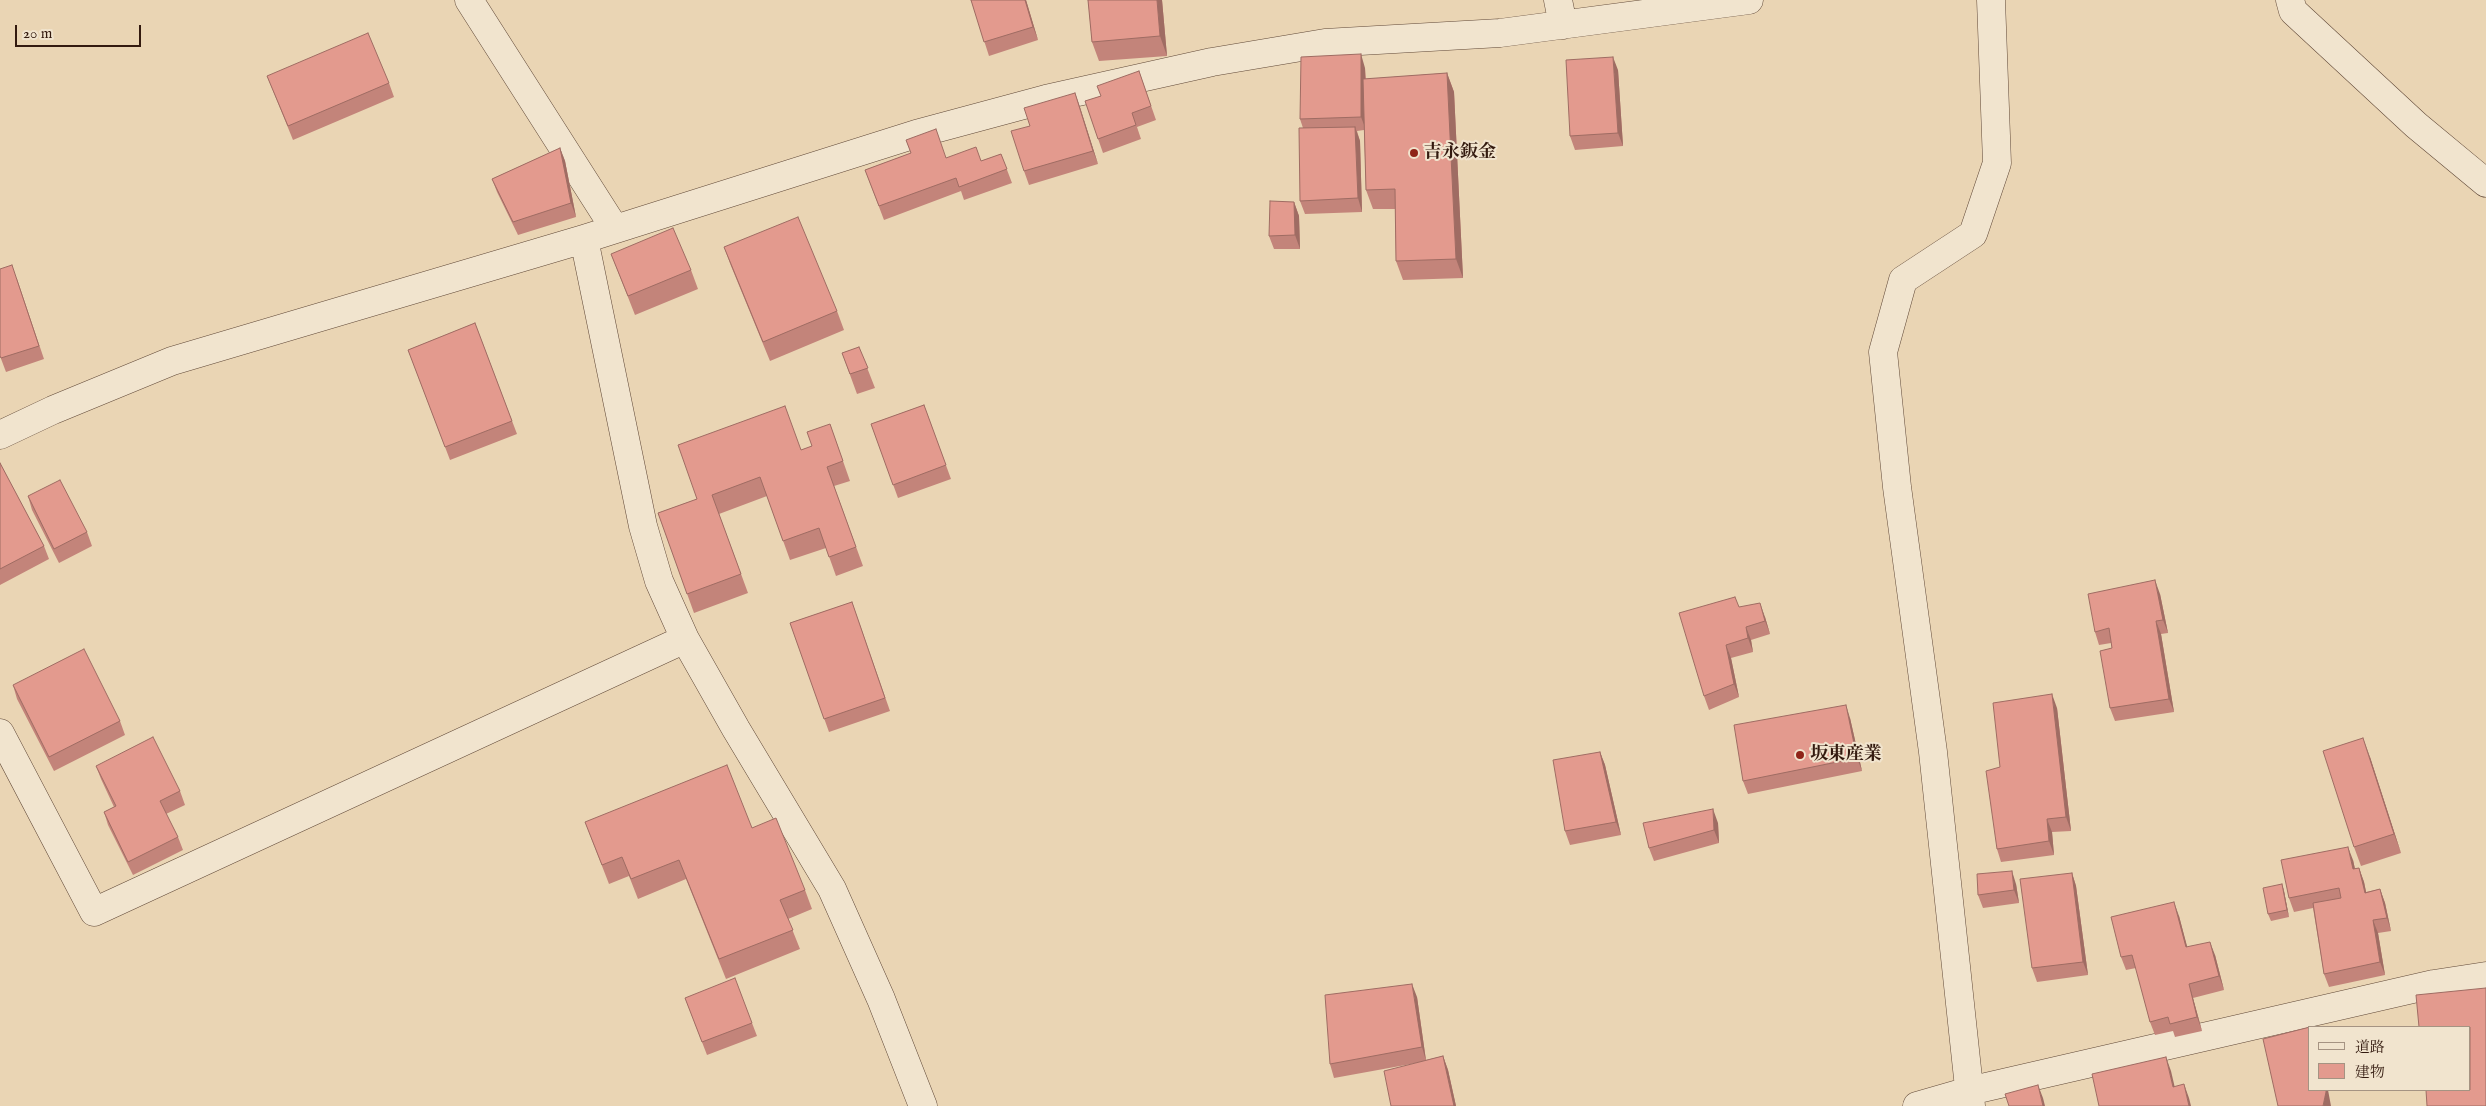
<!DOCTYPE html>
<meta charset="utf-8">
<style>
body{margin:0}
#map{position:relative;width:2486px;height:1106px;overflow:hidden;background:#ead5b4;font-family:"IM FELL English","Noto Serif JP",serif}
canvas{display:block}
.legend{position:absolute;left:2308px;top:1026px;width:162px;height:65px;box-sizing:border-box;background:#f1e4ce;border:1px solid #a59382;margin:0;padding:6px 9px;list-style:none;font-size:15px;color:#331a0f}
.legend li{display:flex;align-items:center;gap:10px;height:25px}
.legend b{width:25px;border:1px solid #a59382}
.scale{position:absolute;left:15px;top:25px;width:126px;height:22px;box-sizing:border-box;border:2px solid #331a0f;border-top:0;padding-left:6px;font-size:15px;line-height:18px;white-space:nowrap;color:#331a0f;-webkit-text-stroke:4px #f1e4ce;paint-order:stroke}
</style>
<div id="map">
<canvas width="2486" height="1106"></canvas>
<ul class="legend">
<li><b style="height:6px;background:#f1e4ce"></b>道路</li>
<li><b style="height:14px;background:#e39a8e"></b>建物</li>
</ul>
<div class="scale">20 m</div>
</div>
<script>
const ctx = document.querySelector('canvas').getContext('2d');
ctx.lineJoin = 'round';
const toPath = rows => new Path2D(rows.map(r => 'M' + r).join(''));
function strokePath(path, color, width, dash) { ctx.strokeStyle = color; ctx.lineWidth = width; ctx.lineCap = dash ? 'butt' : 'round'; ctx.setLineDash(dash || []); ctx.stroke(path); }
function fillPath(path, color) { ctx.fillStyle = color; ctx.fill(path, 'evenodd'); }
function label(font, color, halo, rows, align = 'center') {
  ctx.font = font + ' "IM FELL English","Noto Serif JP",serif'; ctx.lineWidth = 4; ctx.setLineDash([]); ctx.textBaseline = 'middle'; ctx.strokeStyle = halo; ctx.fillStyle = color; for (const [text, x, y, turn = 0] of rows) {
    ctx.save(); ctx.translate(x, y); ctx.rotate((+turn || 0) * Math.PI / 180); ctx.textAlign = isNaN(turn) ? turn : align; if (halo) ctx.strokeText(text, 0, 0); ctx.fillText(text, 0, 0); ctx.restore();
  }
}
const street = toPath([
 [469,0,615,229],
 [1558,0,1563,25],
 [2290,0,2293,11,2416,125,2486,183],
 [584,239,643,526,659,581,685,639,736,729,832,889,881,999,923,1106],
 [0,435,53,410,172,361,584,239,916,134,1046,99,1212,62,1325,43,1500,33,1749,0],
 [0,733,94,912,685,639],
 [1917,1106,1969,1091,2434,984,2486,976],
 [1971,1106,1933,752,1897,487,1883,352,1903,280,1973,234,1997,163,1991,0]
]);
strokePath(street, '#614938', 29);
strokePath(street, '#f1e4ce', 28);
fillPath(toPath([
 [971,0,1026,0,1038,40,989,56],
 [1088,0,1162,0,1167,56,1099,61,1092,42],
 [1365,68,1366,79,1447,73,1454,92,1463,278,1403,280,1396,261,1395,209,1373,209,1366,190,1364,130,1357,131,1360,141,1362,212,1305,214,1300,201,1303,128,1300,119],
 [1618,70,1623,146,1575,150,1570,136],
 [1139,71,1156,120,1137,127,1141,139,1103,153,1085,101,1101,96],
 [267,76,389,83,394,97,293,140],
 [1075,93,1098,164,1029,185,1024,171,1030,126],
 [906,140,946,158,981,161,1001,154,1012,183,964,200,961,191,884,220,865,170,911,153],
 [560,148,565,161,576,217,518,235,497,192,492,179],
 [1294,202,1299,216,1300,249,1274,249,1269,236],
 [724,247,837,311,844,330,770,361,731,266],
 [611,254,691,270,698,289,635,315],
 [17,279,44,359,6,372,0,356],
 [475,323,517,434,450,460,408,350],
 [859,347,875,388,857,394,842,353],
 [924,405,951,479,898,498,871,424],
 [830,424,850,481,834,486,863,566,836,576,826,548,790,560,767,496,719,514,748,593,694,613,658,513,697,499,801,450,812,446],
 [0,463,44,546,49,559,0,585],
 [28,496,87,532,92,546,59,563,32,510],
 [2160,594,2168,633,2161,634,2174,712,2115,721,2110,708,2112,648,2111,643,2099,645,2095,632],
 [852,602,890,711,829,732,790,623],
 [1739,607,1765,617,1770,634,1751,640,1753,652,1731,658,1739,697,1709,710,1704,696],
 [13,685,120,721,125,735,54,771,17,699],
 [2057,708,2071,831,2052,832,2054,855,2001,862,1997,849,2000,767],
 [1850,718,1862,771,1748,794,1743,781],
 [1600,752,1605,765,1621,835,1570,845,1565,831],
 [2370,757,2401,853,2361,866,2354,847],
 [96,766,180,791,185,805,166,814,178,837,183,850,133,875,108,825,104,812,114,807,101,779],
 [585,822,752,828,805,890,812,909,788,919,800,949,726,979,686,879,638,899,629,876,609,884],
 [1718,823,1719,843,1654,861,1649,848],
 [2353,860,2355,869,2359,868,2364,882,2366,892,2380,889,2385,903,2391,931,2378,933,2385,975,2329,987,2324,974,2313,908,2294,912,2289,898],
 [2072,873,2076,886,2088,975,2037,982,2032,968],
 [2016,884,2019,903,1983,908,1978,895],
 [2282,884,2284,891,2289,917,2271,921,2268,914],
 [2179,916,2187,947,2215,955,2224,990,2193,998,2202,1031,2175,1037,2173,1031,2155,1035,2150,1022,2136,968,2126,970,2121,957],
 [1417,997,1426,1060,1443,1056,1448,1070,1456,1106,1391,1106,1422,1062,1334,1078,1330,1064],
 [685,998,752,1023,757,1036,707,1055]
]), '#c3847a');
fillPath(toPath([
 [1025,0,1026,0,1038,40,1033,27],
 [1157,0,1162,0,1167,56,1160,36],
 [1361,54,1365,68,1366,130,1361,117],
 [1613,57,1618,70,1623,146,1618,133],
 [1447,73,1454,92,1463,278,1456,259],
 [1075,93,1080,107,1098,164,1093,151],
 [1355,127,1360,141,1362,212,1358,198],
 [560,148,565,161,576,217,571,203],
 [1294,202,1299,216,1300,249,1295,235],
 [2155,580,2160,594,2168,633,2163,620],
 [1760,603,1765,617,1770,634,1765,621],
 [2156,621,2161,634,2174,712,2169,699],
 [1746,627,1751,640,1753,652,1748,638],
 [1726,645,1731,658,1739,697,1734,684],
 [2052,694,2057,708,2071,831,2066,817],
 [1846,705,1850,718,1862,771,1857,758],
 [2363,738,2370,757,2401,853,2394,834],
 [1600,752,1605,765,1621,835,1616,822],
 [1713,809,1718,823,1719,843,1714,830],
 [2047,819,2052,832,2054,855,2049,841],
 [2348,847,2353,860,2358,883,2353,869],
 [2359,868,2364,882,2369,906,2365,893],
 [2012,871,2016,884,2019,903,2014,890],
 [2072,873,2076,886,2088,975,2083,962],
 [2282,884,2284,891,2289,917,2287,910],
 [2380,889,2385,903,2391,931,2387,918],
 [2174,902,2179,916,2191,961,2186,947],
 [2373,920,2378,933,2385,975,2380,962],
 [2210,942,2215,955,2224,990,2219,976],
 [1412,984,1417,997,1426,1061,1422,1047],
 [2189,984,2193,998,2202,1031,2197,1017],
 [1443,1056,1448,1070,1456,1106,1454,1106],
 [2166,1057,2171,1071,2178,1101,2173,1087],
 [2184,1084,2189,1098,2191,1106,2189,1106],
 [2038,1085,2043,1098,2045,1106,2043,1106],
 [2326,1090,2328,1090,2331,1106,2323,1106]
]), '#9f6c63');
const building = toPath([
 [971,0,1025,0,1033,27,984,42,971,0],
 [1088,0,1157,0,1160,36,1092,42,1088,0],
 [368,33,389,83,288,126,267,76,368,33],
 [1361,54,1361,117,1300,119,1301,57,1361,54],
 [1613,57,1618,133,1570,136,1566,60,1613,57],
 [1139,71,1151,106,1132,113,1136,125,1098,139,1085,101,1101,96,1097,86,1139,71],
 [1447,73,1456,259,1396,261,1395,189,1366,190,1363,79,1447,73],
 [1075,93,1093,151,1024,171,1011,131,1030,126,1024,108,1075,93],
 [1355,127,1358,198,1300,201,1299,128,1355,127],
 [936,129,946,158,976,147,981,161,1001,154,1007,169,959,187,956,178,879,206,865,170,911,153,906,140,936,129],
 [560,148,571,203,513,222,492,179,560,148],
 [1270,201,1294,202,1295,235,1269,236,1270,201],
 [798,217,837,311,763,342,724,247,798,217],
 [673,228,691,270,628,296,611,254,673,228],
 [12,265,39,346,1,358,0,356,0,269,12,265],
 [475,323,512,421,445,447,408,350,475,323],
 [859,347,868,368,850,374,842,353,859,347],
 [924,405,946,465,893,485,871,424,924,405],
 [785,406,801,450,812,446,807,432,830,424,843,461,827,467,856,547,829,557,819,528,783,541,760,477,712,495,741,574,687,594,658,513,697,499,678,445,785,406],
 [0,463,44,546,0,569,0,463],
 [60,480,87,532,54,549,28,496,60,480],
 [2155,580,2163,620,2156,621,2169,699,2110,708,2100,651,2112,648,2109,628,2095,632,2088,594,2155,580],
 [1735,597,1739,607,1760,603,1765,621,1746,627,1748,638,1726,645,1734,684,1704,696,1679,613,1735,597],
 [852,602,885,698,824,719,790,623,852,602],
 [84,649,120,721,49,757,13,685,84,649],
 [2052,694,2066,817,2047,819,2049,841,1997,849,1986,771,2000,767,1993,703,2052,694],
 [1846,705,1857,758,1743,781,1734,725,1846,705],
 [153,737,180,791,160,801,178,837,128,862,104,812,116,806,96,766,153,737],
 [2363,738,2394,834,2354,847,2323,751,2363,738],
 [1600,752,1616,822,1565,831,1553,760,1600,752],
 [727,765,752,828,776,818,805,890,780,900,793,930,719,959,679,860,631,879,622,857,602,865,585,822,727,765],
 [1713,809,1714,830,1649,848,1643,823,1713,809],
 [2348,847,2353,869,2359,868,2365,893,2380,889,2387,918,2373,920,2380,962,2324,974,2313,903,2341,898,2339,888,2289,898,2281,860,2348,847],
 [2012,871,2014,890,1978,895,1977,874,2012,871],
 [2072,873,2083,962,2032,968,2020,879,2072,873],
 [2282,884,2287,910,2268,914,2263,888,2282,884],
 [2174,902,2186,947,2210,942,2219,976,2189,984,2197,1017,2170,1024,2168,1017,2150,1022,2132,955,2121,957,2111,917,2174,902],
 [735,978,752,1023,702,1042,685,998,735,978],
 [1412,984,1422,1047,1330,1064,1325,995,1412,984],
 [2486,988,2486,1106,2427,1106,2426,1090,2470,1090,2470,1027,2419,1027,2416,995,2486,988],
 [2310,1027,2310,1090,2326,1090,2326,1092,2323,1106,2278,1106,2263,1039,2310,1027],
 [1443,1056,1454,1106,1391,1106,1384,1071,1443,1056],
 [2166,1057,2173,1087,2184,1084,2189,1106,2099,1106,2092,1074,2166,1057],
 [2038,1085,2043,1106,2009,1106,2005,1094,2038,1085]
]);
fillPath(building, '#e39a8e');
strokePath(building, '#9f6c63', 1);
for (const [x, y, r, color] of [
 [1414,153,5,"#8f2418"],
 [1800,755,5,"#8f2418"]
]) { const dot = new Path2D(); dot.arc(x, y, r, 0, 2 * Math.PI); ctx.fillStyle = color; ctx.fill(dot); strokePath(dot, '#f1e4ce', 2); }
label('bold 18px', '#331a0f', '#f1e4ce', [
 ["吉永鈑金",1424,153],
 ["坂東産業",1810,755]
], 'left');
</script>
